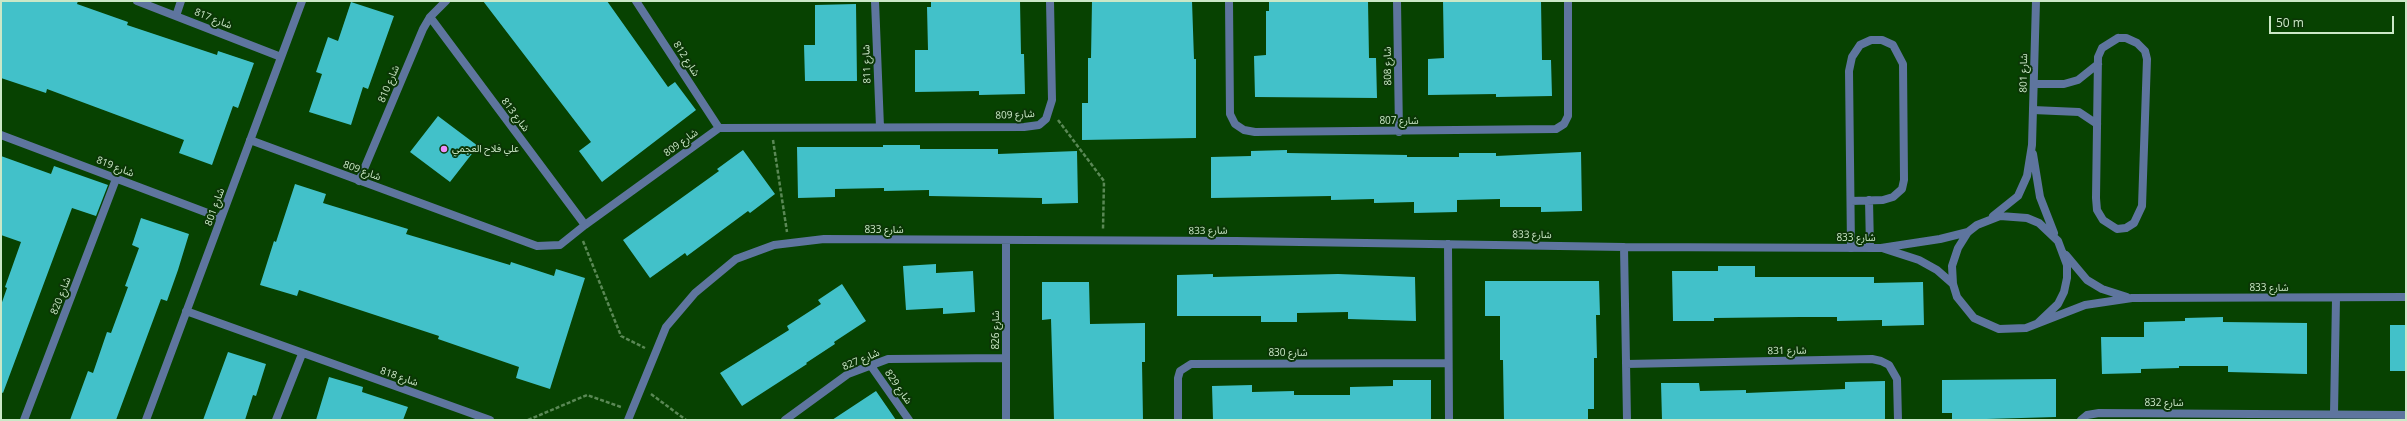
<!DOCTYPE html>
<meta charset="utf-8">
<style>
body{margin:0}
#map{position:relative;width:2407px;height:421px;overflow:hidden;background:#074201;font-family:"Open Sans",sans-serif}
canvas{display:block}
.frame{position:absolute;inset:0;border:2px solid #cbe8c7;pointer-events:none}
.scale{position:absolute;left:2269px;top:16px;width:125px;height:18px;box-sizing:border-box;border:2px solid #cbe8c7;border-top:0;padding-left:5px;font-size:12px;line-height:14px;white-space:nowrap;color:#cbe8c7;-webkit-text-stroke:3px #0b3606;paint-order:stroke}
</style>
<div id="map">
<canvas width="2407" height="421"></canvas>
<div class="frame"></div>
<div class="scale">50 m</div>
</div>
<script>
const ctx = document.querySelector('canvas').getContext('2d');
ctx.lineJoin = 'round';
function fillPath(path, color) { ctx.fillStyle = color; ctx.fill(path, 'evenodd'); }
const toPath = rows => new Path2D(rows.map(r => 'M' + r).join(''));
function strokePath(path, color, width, dash) { ctx.strokeStyle = color; ctx.lineWidth = width; ctx.lineCap = dash ? 'butt' : 'round'; ctx.setLineDash(dash || []); ctx.stroke(path); }
function label(font, color, halo, rows, align = 'center') {
  ctx.font = font + ' "Open Sans","Noto Sans Arabic",sans-serif'; ctx.lineWidth = 4; ctx.setLineDash([]); ctx.textBaseline = 'middle'; ctx.strokeStyle = halo; ctx.fillStyle = color; for (const [text, x, y, turn = 0] of rows) {
    ctx.save(); ctx.translate(x, y); ctx.rotate((+turn || 0) * Math.PI / 180); ctx.textAlign = isNaN(turn) ? turn : align; if (halo) ctx.strokeText(text, 0, 0); ctx.fillText(text, 0, 0); ctx.restore();
  }
}
fillPath(toPath([
 [1,1,78,1,77,4,128,22,127,25,217,55,218,51,254,63,238,108,233,106,212,165,179,153,184,140,47,89,46,93,1,78],
 [483,1,607,1,668,87,675,82,696,110,602,182,579,151,591,142],
 [931,1,1020,1,1021,54,1024,54,1025,94,979,95,979,91,915,92,915,50,928,50,927,7,931,7],
 [1092,1,1192,1,1194,59,1196,59,1196,138,1082,140,1082,103,1088,103,1088,58,1091,58],
 [1269,1,1368,1,1369,58,1376,58,1377,98,1255,97,1254,56,1266,55,1266,11,1269,11],
 [1443,1,1541,1,1542,60,1551,60,1552,96,1496,97,1496,94,1428,95,1428,59,1444,58],
 [351,2,394,16,368,89,363,87,351,125,309,112,322,74,316,72,328,37,338,41],
 [856,4,857,81,805,81,804,45,815,45,815,5],
 [438,116,478,146,450,182,410,152],
 [883,145,920,145,920,149,998,149,998,154,1077,151,1078,203,1042,204,1042,198,929,196,929,190,884,191,884,188,835,189,835,197,798,198,797,147,883,147],
 [743,150,775,194,750,213,748,211,687,256,685,253,650,278,623,240,719,171,717,169],
 [1287,150,1287,153,1407,155,1407,157,1459,157,1459,153,1496,153,1496,156,1581,152,1582,211,1541,212,1541,207,1500,207,1500,199,1457,200,1457,212,1414,213,1414,202,1374,203,1374,199,1331,200,1331,196,1211,198,1211,157,1251,156,1251,151],
 [1,156,51,174,54,166,108,185,96,216,72,208,3,393,1,392,1,305,7,288,5,287,21,242,1,235],
 [295,184,326,194,323,203,408,229,406,234,510,265,511,262,554,276,556,269,585,278,550,389,516,378,519,367,438,339,439,336,299,290,297,296,260,285,274,241,276,242],
 [141,218,189,234,178,270,167,301,161,299,116,420,70,420,88,371,93,373,107,332,111,333,128,287,125,286,139,248,132,245],
 [936,264,936,273,973,271,975,312,943,314,943,308,906,310,903,266],
 [1718,266,1755,266,1755,277,1874,277,1874,283,1923,282,1924,325,1882,326,1882,320,1837,321,1837,317,1800,317,1714,318,1714,321,1673,321,1672,271,1718,271],
 [1213,274,1213,277,1338,274,1415,277,1416,321,1348,319,1348,312,1297,313,1297,322,1261,322,1261,316,1177,316,1177,275],
 [1485,281,1599,281,1600,315,1596,315,1597,358,1594,358,1594,409,1588,409,1588,420,1504,420,1503,360,1500,360,1500,316,1485,316],
 [1042,282,1089,282,1090,324,1145,323,1145,362,1142,362,1143,420,1054,420,1051,319,1042,320],
 [842,284,866,321,834,342,835,344,806,363,807,364,742,406,720,373,789,330,787,326,821,304,818,300],
 [2223,317,2223,322,2307,323,2307,374,2228,372,2228,366,2179,366,2179,368,2141,369,2141,373,2102,374,2101,337,2144,337,2144,322,2185,321,2185,318],
 [2390,325,2406,325,2406,371,2390,371],
 [228,352,266,364,256,396,253,395,245,420,203,420],
 [329,377,363,387,362,392,408,407,403,420,316,420],
 [2056,379,2056,417,1952,420,1952,413,1942,413,1942,380],
 [1393,380,1431,380,1431,420,1213,420,1212,386,1252,385,1252,392,1294,391,1294,395,1350,395,1350,387,1393,386],
 [1885,381,1885,420,1662,420,1661,383,1699,383,1700,391,1746,390,1746,393,1845,389,1845,382],
 [876,391,896,420,832,420]
]), '#42c1c9');
strokePath(toPath([
 [1058,120,1104,181,1103,229],
 [773,140,787,232],
 [583,241,621,336,645,348],
 [651,394,686,420],
 [528,420,587,395,621,407]
]), '#5a8855', 2.5, [4, 2]);
strokePath(toPath([
 [2118,38,2126,38,2137,43,2145,51,2147,59,2142,206,2134,223,2126,228,2117,229,2103,220,2097,210,2096,198,2098,57,2102,48,2118,38],
 [2034,84,2064,84,2078,80,2098,64],
 [2033,110,2079,112,2097,124],
 [1869,200,1870,248],
 [1851,201,1883,200,1893,197,1902,189,1904,180,1903,64,1893,45,1882,40,1871,40,1860,45,1852,57,1849,71,1851,248]
]), '#5e759e', 8);
strokePath(toPath([
 [137,1,281,57],
 [636,1,719,128],
 [875,1,880,127],
 [1229,1,1230,114,1235,124,1244,130,1255,132,1556,129,1564,124,1568,116,1568,1],
 [1397,1,1399,132],
 [176,16,181,1],
 [430,17,585,225],
 [1,135,221,218],
 [250,140,537,246,560,245,585,225,719,128,1024,127,1039,125,1046,119,1052,100,1050,1],
 [2033,154,2040,197,2054,233],
 [359,181,423,29,430,17,446,1],
 [1993,216,2018,196,2027,176,2032,145,2036,1],
 [1006,241,1006,420],
 [1448,244,1449,420],
 [1624,247,1627,420],
 [1885,249,1919,260,1937,270,1953,284],
 [2066,255,2087,280,2102,289,2127,297],
 [186,311,490,420],
 [2038,323,2058,304,2064,292,2067,278,2067,265,2058,241,2039,223,2027,218,2000,216,1977,225,1968,232,1958,248,1952,266,1953,284,1957,297,1974,318,1999,329,2026,328,2085,305,2132,298,2406,297],
 [1626,364,1872,359,1881,361,1889,365,1897,379,1898,420],
 [871,366,909,420],
 [2334,414,2336,298],
 [24,420,116,179],
 [146,420,302,1],
 [276,420,302,354],
 [628,420,666,327,695,293,736,259,774,245,824,239,1236,241,1624,247,1881,248,1940,239,1968,232],
 [785,420,848,374,888,359,1006,358],
 [1178,420,1178,378,1180,371,1191,364,1448,363],
 [2081,420,2087,415,2099,413,2406,415]
]), '#5e759e', 8);
for (const [x, y, r, color] of [
 [444,149,4,"#eb8dfc"]
]) { const dot = new Path2D(); dot.arc(x, y, r, 0, 2 * Math.PI); ctx.fillStyle = color; ctx.fill(dot); strokePath(dot, '#0b3606', 1.5); }
label('10px', '#cbe8c7', '#0b3606', [
 ["شارع 817",213,19,21],
 ["شارع 812",686,59,57],
 ["شارع 811",867,64,-92],
 ["شارع 808",1388,66,-91],
 ["شارع 801",2024,73,-89],
 ["شارع 810",389,84,-67],
 ["شارع 813",515,115,53],
 ["شارع 809",1015,115,-3],
 ["شارع 807",1399,121],
 ["شارع 809",681,143,-36],
 ["شارع 819",115,167,21],
 ["شارع 809",362,171,20],
 ["شارع 801",215,207,-70],
 ["شارع 833",884,230],
 ["شارع 833",1208,231,-1],
 ["شارع 833",1532,235,1],
 ["شارع 833",1856,238],
 ["شارع 833",2269,288],
 ["شارع 820",61,296,-69],
 ["شارع 826",996,330,-90],
 ["شارع 831",1787,351,-1],
 ["شارع 830",1288,353],
 ["شارع 827",861,360,-23],
 ["شارع 818",399,377,19],
 ["شارع 829",898,387,55],
 ["شارع 832",2164,403]
]);
label('10px', '#cbe8c7', '#0b3606', [
 ["علي فلاح العجمي",452,149]
], 'left');
</script>
